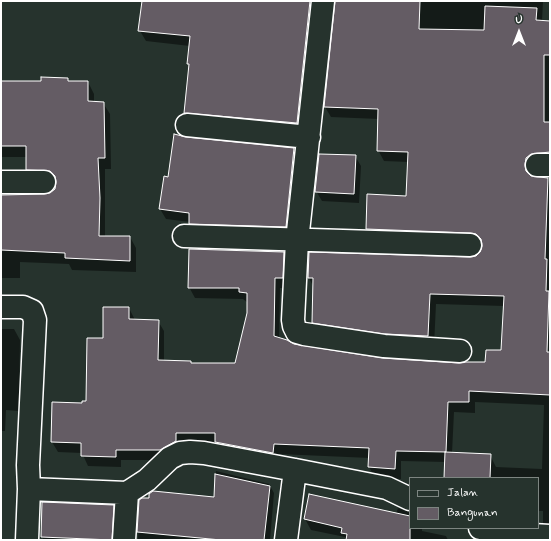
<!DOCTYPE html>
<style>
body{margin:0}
#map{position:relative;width:551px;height:541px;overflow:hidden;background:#26332d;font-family:Mynerve,sans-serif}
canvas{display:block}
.frame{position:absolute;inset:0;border:2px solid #fff;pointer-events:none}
.legend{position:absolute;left:409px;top:477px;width:130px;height:52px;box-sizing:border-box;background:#26332d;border:1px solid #7d8581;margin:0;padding:5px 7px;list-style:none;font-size:12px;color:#fff}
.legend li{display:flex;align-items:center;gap:8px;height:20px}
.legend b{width:20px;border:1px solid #7d8581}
.north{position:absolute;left:499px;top:12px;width:40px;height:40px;-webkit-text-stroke:3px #26332d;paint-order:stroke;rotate:0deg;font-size:11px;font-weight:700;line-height:16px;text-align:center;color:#fff}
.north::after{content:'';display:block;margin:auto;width:14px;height:18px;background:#fff;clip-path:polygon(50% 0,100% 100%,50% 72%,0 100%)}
</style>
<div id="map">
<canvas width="551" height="541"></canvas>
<div class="frame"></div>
<ul class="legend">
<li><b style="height:5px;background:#26332d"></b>Jalan</li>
<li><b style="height:11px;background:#645c64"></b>Bangunan</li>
</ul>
<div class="north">U</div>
</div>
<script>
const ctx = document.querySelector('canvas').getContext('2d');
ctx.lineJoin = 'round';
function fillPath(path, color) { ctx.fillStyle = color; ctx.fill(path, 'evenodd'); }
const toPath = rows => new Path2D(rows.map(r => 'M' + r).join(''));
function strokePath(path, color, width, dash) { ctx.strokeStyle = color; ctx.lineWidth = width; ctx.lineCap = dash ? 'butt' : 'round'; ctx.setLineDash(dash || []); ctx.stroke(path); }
fillPath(toPath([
 [142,1,322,1,303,133,191,123,185,113,190,67,188,64,190,46,146,41,140,31],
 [336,1,543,1,542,21,550,22,550,163,532,169,530,177,550,178,550,533,543,523,543,511,538,511,538,478,445,478,446,462,401,461,401,479,375,478,369,467,370,458,279,454,278,463,222,453,217,443,182,443,166,460,121,460,121,467,88,466,82,453,58,452,52,442,53,403,83,404,87,402,104,340,129,308,135,320,158,321,164,331,164,362,191,362,192,364,236,364,248,313,248,303,243,299,195,298,189,287,283,253,289,263,288,288,280,288,279,339,293,345,382,359,459,364,486,363,502,351,504,306,436,304,434,346,319,333,313,322,314,288,309,278,310,253,470,258,476,257,481,252,483,245,477,243,373,239,367,229,407,197,409,162,384,161,378,150,379,119,331,117,325,107],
 [475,402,544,405,542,469,496,467,490,455,452,453,454,412,475,413],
 [67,79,69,82,88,82,94,94,94,102,103,103,110,114,111,169,105,169,105,237,130,237,136,248,136,272,72,270,69,264,20,262,20,278,1,278,1,196,50,194,56,188,57,183,34,181,27,169,27,157,1,157,1,82,42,82],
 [186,138,294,149,300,159,291,236,196,233,190,222,166,219,160,209,169,178],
 [355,156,361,166,359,203,322,201,316,191],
 [1,329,14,329,20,340,19,411,6,410,5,431,1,431],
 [216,471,269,484,274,493,270,540,138,540,140,501,215,498],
 [310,495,396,514,398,508,410,512,410,528,422,528,422,531,446,536,448,540,346,540,345,537,311,530,305,519],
 [113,506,121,520,120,540,44,540,42,537]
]), '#0007');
const building = toPath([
 [142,1,310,1,297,123,184,113,189,64,187,64,190,36,138,31,142,1],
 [335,1,420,1,419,29,484,30,485,6,537,8,536,20,550,21,550,55,544,55,544,122,550,122,550,152,531,154,526,158,525,165,526,171,531,176,548,178,545,259,547,259,546,291,549,291,547,352,550,352,550,395,469,391,469,402,448,402,446,452,396,451,395,469,368,467,369,448,274,444,273,453,215,442,215,433,176,433,176,441,160,450,116,450,116,457,81,456,81,443,51,442,52,402,82,403,82,401,86,401,87,338,103,338,103,307,129,307,129,319,159,320,158,360,191,361,191,363,235,363,247,313,247,293,239,292,239,288,188,288,189,249,284,252,283,278,275,278,274,336,287,340,294,344,382,358,459,363,466,362,485,362,486,350,501,350,504,296,430,294,428,336,385,334,312,323,313,278,308,278,309,252,470,257,476,256,480,252,482,246,481,239,476,234,470,233,366,229,367,194,406,196,408,152,377,151,378,109,324,107,335,1],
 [41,77,68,78,68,81,88,81,88,101,104,102,105,158,98,158,100,198,99,236,130,236,130,261,65,258,65,253,1,250,1,195,44,194,50,193,55,189,56,182,55,176,50,171,26,170,26,146,1,146,1,81,41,81,41,77],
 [174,134,186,137,294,148,286,227,189,224,189,213,159,209,164,176,168,177,174,134],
 [319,154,356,155,354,194,315,192,319,154],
 [445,452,491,454,490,478,444,478,445,452],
 [215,474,270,486,264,540,221,540,137,532,139,500,142,498,149,498,149,494,153,491,214,497,215,474],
 [309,494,410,516,410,540,346,540,347,534,341,533,342,528,304,519,309,494],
 [42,502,114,505,112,540,41,537,42,502]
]);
fillPath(building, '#645c64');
strokePath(building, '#fff', 1);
const minor = toPath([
 [323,1,297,241,293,320,294,326,297,332,304,334,384,346,460,351],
 [187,125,309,137],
 [537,165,550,165],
 [1,182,44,182],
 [184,236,470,245],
 [1,307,23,307,32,311,35,320,28,465,29,489,127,493,147,480,170,458,180,453,190,452,204,453,295,470],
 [480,528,515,534,550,536],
 [27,540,29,489],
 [124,540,127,493],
 [286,540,295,470,387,488,410,499]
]);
strokePath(minor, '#fff', 25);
strokePath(minor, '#26332d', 22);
</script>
